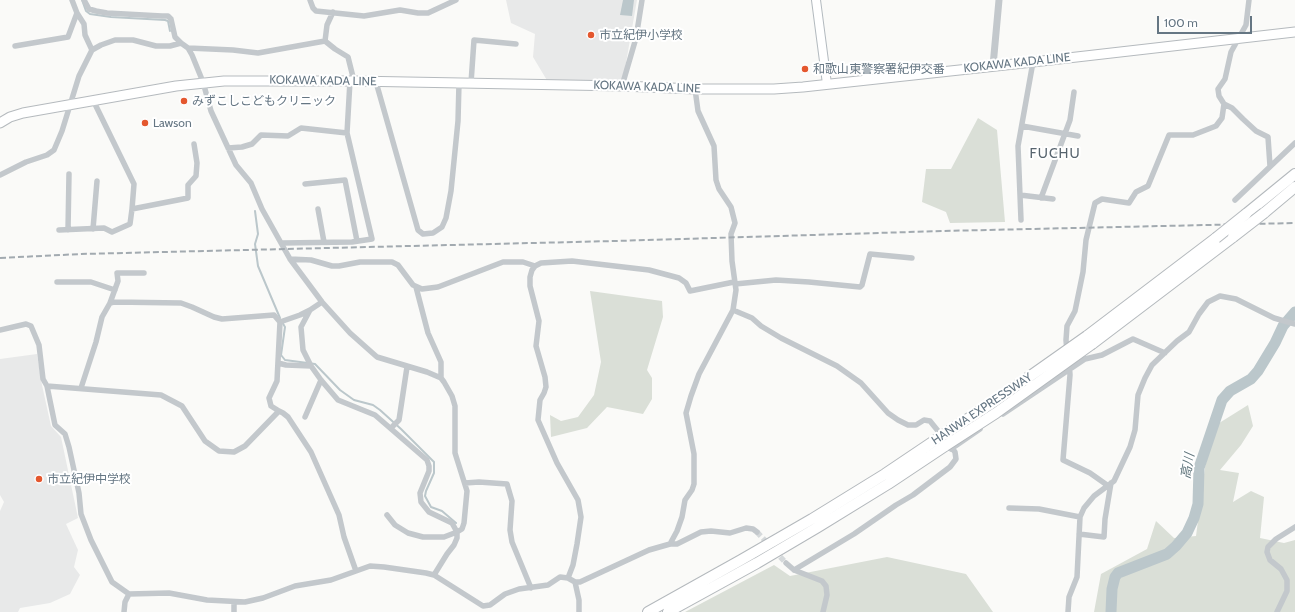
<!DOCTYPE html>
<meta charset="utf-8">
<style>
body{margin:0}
#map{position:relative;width:1295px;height:612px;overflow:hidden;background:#fafaf8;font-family:Cabin,sans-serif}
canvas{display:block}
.scale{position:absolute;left:1157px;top:16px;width:95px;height:18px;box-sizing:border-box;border:2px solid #657683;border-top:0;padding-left:5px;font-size:12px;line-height:14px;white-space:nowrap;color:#657683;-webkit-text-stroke:3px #fff;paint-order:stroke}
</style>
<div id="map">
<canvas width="1295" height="612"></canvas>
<div class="scale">100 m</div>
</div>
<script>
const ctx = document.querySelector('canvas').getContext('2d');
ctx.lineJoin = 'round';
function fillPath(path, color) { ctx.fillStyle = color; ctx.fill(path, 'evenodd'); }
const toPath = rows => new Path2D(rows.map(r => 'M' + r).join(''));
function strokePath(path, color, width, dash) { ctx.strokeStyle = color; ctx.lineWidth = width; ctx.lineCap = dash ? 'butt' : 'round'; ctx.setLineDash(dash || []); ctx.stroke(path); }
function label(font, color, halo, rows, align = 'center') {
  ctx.font = font + ' Cabin,"Noto Sans JP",sans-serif'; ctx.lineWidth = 4; ctx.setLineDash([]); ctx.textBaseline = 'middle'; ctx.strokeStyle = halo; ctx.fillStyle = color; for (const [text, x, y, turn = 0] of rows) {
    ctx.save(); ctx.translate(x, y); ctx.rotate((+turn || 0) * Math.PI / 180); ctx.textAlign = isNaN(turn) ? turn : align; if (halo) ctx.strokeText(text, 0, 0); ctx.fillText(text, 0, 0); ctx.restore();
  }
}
fillPath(toPath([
 [506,0,637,0,623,80,617,83,548,82,533,57,535,34,511,23],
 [37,354,42,385,51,426,61,437,78,518,66,524,78,550,74,567,80,575,70,594,50,603,20,608,18,612,0,612,0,511,4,502,0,495,0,359]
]), '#e8e9e9');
fillPath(toPath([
 [978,118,997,130,1005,222,950,223,946,212,922,202,926,169,951,169],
 [590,291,662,301,663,317,647,370,652,378,652,399,643,414,607,407,587,428,551,437,550,415,561,421,578,417,594,395,601,362],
 [1248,405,1253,426,1241,445,1220,470,1239,473,1233,502,1251,491,1264,497,1260,538,1284,543,1295,540,1295,612,1094,612,1101,574,1147,549,1156,521,1174,538,1196,536,1205,467,1216,425],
 [887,557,966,574,993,612,685,612,774,565,790,576]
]), '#dadfd7');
fillPath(toPath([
 [623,0,634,0,632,16,620,15]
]), '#bbc7cb');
strokePath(toPath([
 [82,0,86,11,90,14,111,17,165,20,168,21,170,31],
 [255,211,258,234,255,244,258,266,280,318],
 [282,322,285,327,281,355,285,360,315,364,340,390,354,400,373,405,380,410,401,429,434,462,434,473,426,491,425,496,431,507,442,511,456,523]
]), '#bbc7cb', 2);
strokePath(toPath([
 [1111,612,1112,589,1115,577,1118,573,1167,554,1176,546,1187,533,1194,518,1198,504,1199,468,1222,400,1230,391,1251,379,1258,371,1275,343,1283,326,1295,312]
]), '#bbc7cb', 11);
strokePath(toPath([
 [757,532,786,563]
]), '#d5d9db', 5.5, [5.5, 3]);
const secondary = toPath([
 [816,0,827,84]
]);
const primary = toPath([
 [0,123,10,117,23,113,176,86,224,81,354,81,622,86,695,89,774,89,803,87,1033,62,1295,32]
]);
const motorway = toPath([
 [1264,213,1295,187],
 [1246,214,1295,174],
 [1087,336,1216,238],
 [1092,344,1233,237],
 [648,612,741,560,812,519,885,474,940,437],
 [668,612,757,563,818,527,888,484,945,446]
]);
strokePath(secondary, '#b3babf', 10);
strokePath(primary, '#b5babe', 11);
strokePath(motorway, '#b4b9bd', 12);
strokePath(toPath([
 [72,0,77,13,84,24,85,35,92,50],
 [84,0,89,9,96,11,107,13,162,16,168,16,171,19,175,37,181,43,188,48,192,55,203,82,211,111,236,165,251,183,262,209,290,259,322,302,350,333,377,357,427,372,441,378,444,382,452,396,455,406,455,453,467,491,464,523,462,529,457,532,457,538,454,545,447,554,434,575],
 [310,0,313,8,316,11,364,16,400,10,418,13,428,13,456,0],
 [1249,0,1246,25,1231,52,1225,79,1218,89,1219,96,1224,104,1232,108,1243,119,1256,131,1268,137,1270,166],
 [325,41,335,49,348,57,354,81],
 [325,41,327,25,333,12],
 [15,46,68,37,77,13],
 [188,48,233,50,258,53,325,41],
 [376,82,418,230,423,234,433,233,442,227,446,218,451,191,458,121,459,83],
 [471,83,474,40,516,44],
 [622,86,636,38,642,0],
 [93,100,134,184,132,209,188,198,188,185,196,176,197,163,194,144],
 [1022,126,1078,136],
 [228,148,242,147,252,144,261,135,288,136,301,128,347,133],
 [0,175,26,162,47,155,54,150,62,131,79,76,92,50,101,45,115,40,133,40,156,46,170,46,181,43],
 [305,184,345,180,357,241],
 [1020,195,1053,199],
 [1041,198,1070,120,1074,92],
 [1235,200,1295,143],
 [318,209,324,242],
 [1021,220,1018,146,1033,62],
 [93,229,97,181],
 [59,230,104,228,112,232,130,224,132,209],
 [68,230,69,174],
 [282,243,352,242,372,239,347,133,350,81],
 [290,259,311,260,332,266,339,266,360,262,392,262,398,265,413,285,422,289,438,287,503,262,523,262,535,266],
 [57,282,91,282,115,290],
 [735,284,776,280,809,282,860,287,862,285,870,254,912,258],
 [416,287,428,333,441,362,441,378],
 [322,302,310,310,301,327,303,350,311,366,321,380,338,400,375,415,427,460,429,466,429,471,420,493,421,502,429,512,452,523,457,532,444,537,423,537,408,533,395,525,387,515],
 [110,303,118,281,117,273,144,273],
 [733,310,752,318,761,326,781,338,837,366,861,383,888,413,898,420,908,425,916,425,924,420,930,421,955,452,956,459,950,467,913,495,896,505,854,534,794,570],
 [0,330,26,324,31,326,39,345,43,379,47,386,55,425,65,434,69,447,79,493,81,514,91,540,112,582,129,594,169,593,207,600,245,602,263,598,295,586,331,580,370,566,384,567,426,573,434,575,483,606,490,605,505,594,519,589,548,585,560,577,568,578,575,582,580,582,649,550,670,544,677,544,701,532,711,531,730,533,746,528,753,529,757,532],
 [1067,352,1066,340,1067,326,1075,311,1083,272,1086,240,1095,203,1102,199,1129,203,1136,192,1148,186,1169,135,1193,135,1216,126,1222,118,1224,104],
 [1069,360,1070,375,1063,460,1090,473,1107,485],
 [278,363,286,365,311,366],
 [47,386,161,395,182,406,205,441,219,451,234,452,245,446,279,411,283,413,288,417,311,452,339,515,344,537,356,571],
 [81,388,96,342,102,317,110,303,114,302,181,303,192,307,214,317,222,319,274,315,280,322],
 [279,411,271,406,269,398,277,381,280,322,300,315,310,310],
 [1003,414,1085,359,1102,355,1133,339,1165,353],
 [305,417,321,380],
 [391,428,399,420,407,367],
 [951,449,980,429],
 [465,483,479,482,507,484,512,501,510,530,512,542,531,588],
 [1009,508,1039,509,1080,517],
 [1079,534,1104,537,1105,519,1111,483],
 [670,544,677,531,682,517,685,500,692,490,694,484,694,454,686,413,691,396,699,374,733,310,736,290,732,261,731,234,735,223,731,207,719,189,716,180,714,146,698,111,695,89],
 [786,563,794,570,822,581,826,586,827,595,823,612],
 [568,578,573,565,577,544,581,517,578,500,557,463,538,420,540,400,544,393,546,387,545,377,536,346,539,321,530,286,530,277,532,270,535,266,541,263,572,261,649,270,679,278,686,283,690,291,734,282],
 [575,582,579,600,579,612],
 [124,612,125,602,129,594],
 [234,612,234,603],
 [1068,612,1069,597,1077,577,1080,517,1084,508,1094,496,1114,481,1130,447,1135,430,1138,395,1145,378,1152,365,1177,341,1189,332,1199,314,1208,302,1220,296,1236,299,1274,318,1295,324],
 [1277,612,1287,591,1287,580,1281,569,1270,560,1267,552,1268,547,1276,539,1295,527]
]), '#c3c8cc', 5.5);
strokePath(toPath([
 [993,66,999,0]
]), '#c3c8cc', 7);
strokePath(secondary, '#fff', 8);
strokePath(primary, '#fff', 9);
strokePath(motorway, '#fff', 10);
strokePath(toPath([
 [0,258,81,254,615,241,943,231,1295,223]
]), '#a2aab0', 2, [6, 3]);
const motorwayBridge = toPath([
 [1233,237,1264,213],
 [1216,238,1246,214],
 [940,437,992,403,1087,336],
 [945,446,996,413,1092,344]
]);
strokePath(motorwayBridge, '#b4b9bd', 12, []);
strokePath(motorwayBridge, '#fff', 10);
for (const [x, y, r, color] of [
 [591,35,4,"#e4572e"],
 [805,69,4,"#e4572e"],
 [184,101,4,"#e4572e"],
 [145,123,4,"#e4572e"],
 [39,479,4,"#e4572e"]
]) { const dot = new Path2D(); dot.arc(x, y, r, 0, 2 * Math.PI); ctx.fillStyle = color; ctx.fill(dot); strokePath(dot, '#fff', 1.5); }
label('12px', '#657683', '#fff', [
 ["市立紀伊小学校",599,35],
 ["和歌山東警察署紀伊交番",813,69],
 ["みずこしこどもクリニック",192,101],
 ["Lawson",153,123],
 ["市立紀伊中学校",47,479]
], 'left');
label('12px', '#657683', '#fff', [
 ["KOKAWA KADA LINE",1017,63,-6],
 ["KOKAWA KADA LINE",323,81,1],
 ["KOKAWA KADA LINE",647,87,2],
 ["HANWA EXPRESSWAY",982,409,-34]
]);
label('italic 13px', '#60757c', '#fff', [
 ["高川",1188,466,-80]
]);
ctx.letterSpacing = '1px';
label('14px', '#57646e', '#fff', [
 ["FUCHU",1055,154]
]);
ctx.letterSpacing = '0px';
</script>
